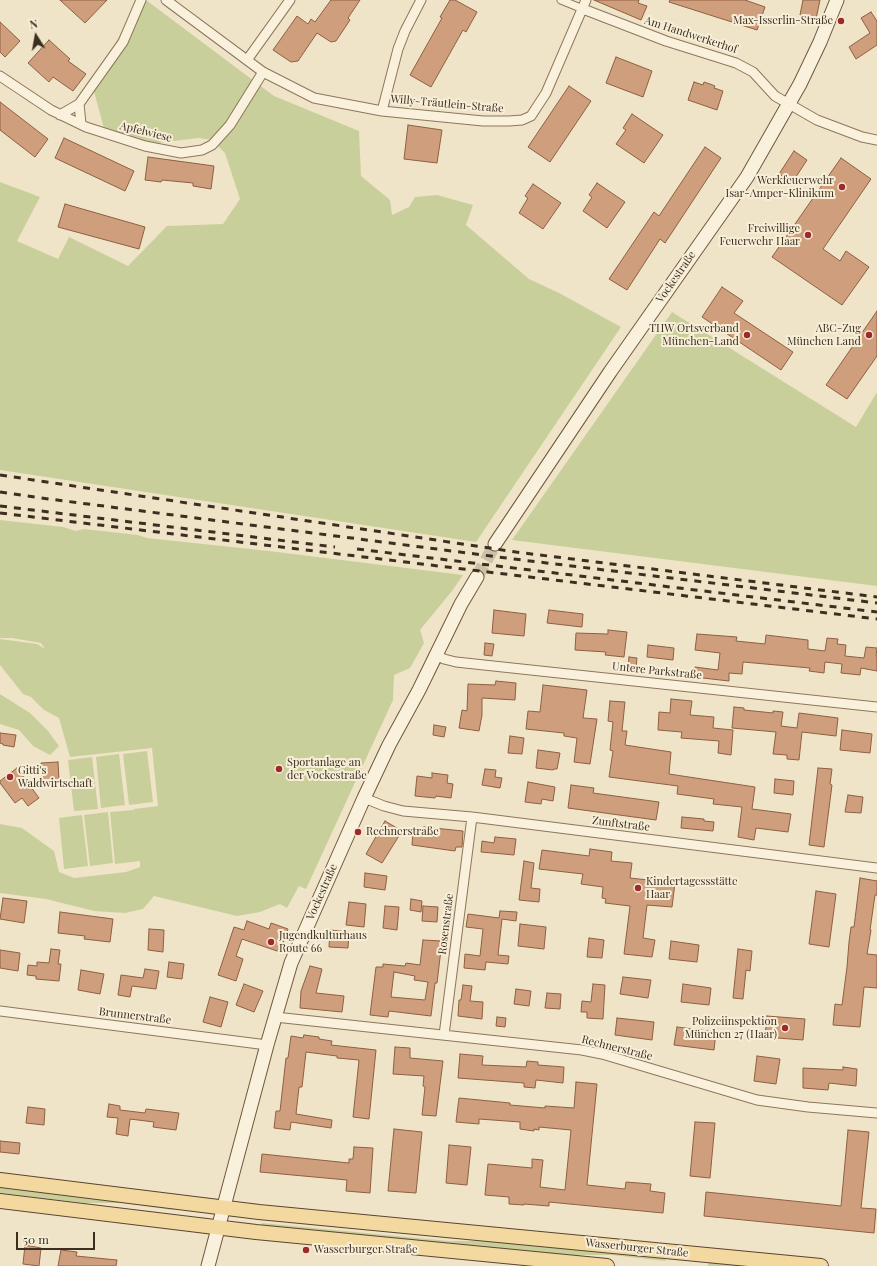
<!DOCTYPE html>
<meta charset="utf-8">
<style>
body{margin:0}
#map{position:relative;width:877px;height:1266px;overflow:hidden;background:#f0e4c8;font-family:"Playfair Display",serif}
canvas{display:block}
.north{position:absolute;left:16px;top:16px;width:40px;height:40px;-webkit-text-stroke:3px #f7eed8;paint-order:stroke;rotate:349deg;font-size:11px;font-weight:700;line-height:16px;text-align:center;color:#3d2e20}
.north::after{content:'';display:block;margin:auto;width:14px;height:18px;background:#3d2e20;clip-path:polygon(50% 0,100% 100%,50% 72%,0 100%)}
.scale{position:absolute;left:16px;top:1232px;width:79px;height:18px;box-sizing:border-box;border:2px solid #3d2e20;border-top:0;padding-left:5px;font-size:12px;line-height:14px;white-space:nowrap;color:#3d2e20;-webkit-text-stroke:3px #f7eed8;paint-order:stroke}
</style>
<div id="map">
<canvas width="877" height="1266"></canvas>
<div class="north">N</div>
<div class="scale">50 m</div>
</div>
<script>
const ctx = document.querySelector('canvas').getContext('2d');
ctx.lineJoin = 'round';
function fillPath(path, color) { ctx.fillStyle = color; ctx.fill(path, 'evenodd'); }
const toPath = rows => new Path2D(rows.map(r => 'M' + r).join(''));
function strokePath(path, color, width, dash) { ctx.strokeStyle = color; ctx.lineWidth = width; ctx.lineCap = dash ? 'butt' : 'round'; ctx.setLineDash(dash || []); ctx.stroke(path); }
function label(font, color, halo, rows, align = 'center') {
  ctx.font = font + ' "Playfair Display",serif'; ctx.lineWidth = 4; ctx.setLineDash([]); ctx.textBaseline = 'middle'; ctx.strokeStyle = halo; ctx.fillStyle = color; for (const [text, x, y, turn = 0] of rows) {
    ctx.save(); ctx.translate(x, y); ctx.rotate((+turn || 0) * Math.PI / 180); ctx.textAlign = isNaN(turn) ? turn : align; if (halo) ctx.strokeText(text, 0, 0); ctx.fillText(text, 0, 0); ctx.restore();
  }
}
fillPath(toPath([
 [140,0,146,0,274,96,359,131,361,176,390,200,392,215,409,207,415,197,437,195,473,205,466,225,529,279,559,293,621,327,476,542,0,470,0,182,40,197,17,241,58,259,69,237,128,266,167,226,223,224,240,199,225,153,212,140,198,138,149,144,105,132,92,84],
 [672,312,856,427,877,392,877,586,512,540],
 [0,520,63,527,76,531,84,529,138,535,147,538,269,551,463,575,452,591,420,630,424,643,410,668,394,675,393,700,306,889,299,886,287,908,280,904,260,912,237,916,154,896,143,909,125,913,94,911,46,899,0,893,0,824,22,828,54,851,59,872,74,878,126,872,140,867,140,861,115,864,110,812,134,810,137,839,134,809,158,806,152,748,70,757,59,718,44,710,31,697,23,694,0,665,0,639,37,644,45,649,41,643,12,638,0,638],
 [0,694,30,713,48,731,59,746,50,755,33,746,19,730,0,724],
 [147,751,153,802,129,805,123,754],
 [119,754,125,805,101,808,96,757],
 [92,757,98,809,74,811,68,760],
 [108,812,113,863,90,866,84,815],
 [82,815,88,866,64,869,59,818],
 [0,1187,174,1207,173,1210,121,1203,84,1203,0,1193],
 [262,1223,449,1241,489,1241,666,1258,665,1261,612,1255,570,1255,262,1225],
 [711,1261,760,1266,708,1266,708,1262]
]), '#c9cf9b');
const building = toPath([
 [60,0,107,0,85,23,60,0],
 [331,0,360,0,348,18,350,20,336,41,331,42,317,33,298,61,291,62,273,50,297,16,308,24,311,19,315,22,331,0],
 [450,0,455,0,477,12,466,32,463,30,431,87,410,75,442,18,440,17,450,0],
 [594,0,639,0,638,3,647,6,641,20,594,0],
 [670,0,745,0,765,7,757,30,669,2,670,0],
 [803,0,820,0,816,19,800,15,803,0],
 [871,12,877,21,877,45,856,59,849,47,870,33,861,18,871,12],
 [0,22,20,41,5,57,0,52,0,22],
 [49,40,70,59,68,61,86,74,73,91,53,77,49,82,28,63,49,40],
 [616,57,652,71,643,97,606,83,616,57],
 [694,82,703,85,704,82,710,84,715,86,714,88,723,91,717,110,688,100,694,82],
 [569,86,591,101,550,162,528,147,569,86],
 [0,102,48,139,35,157,0,130,0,102],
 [632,114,663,135,644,163,616,144,626,130,623,128,632,114],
 [408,125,442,130,437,163,404,159,408,125],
 [64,138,134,171,125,191,55,158,64,138],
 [705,147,721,158,665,243,660,239,627,290,609,279,654,212,659,216,705,147],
 [794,151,807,160,792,183,779,174,794,151],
 [148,157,214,166,211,189,193,186,193,183,162,180,161,182,145,180,148,157],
 [841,158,871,179,823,249,840,261,846,251,869,267,842,305,772,257,841,158],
 [597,183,625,202,607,228,583,211,592,197,589,195,597,183],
 [533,184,561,203,543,229,519,213,528,198,525,196,533,184],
 [65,204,145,227,139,249,58,227,65,204],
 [722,287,743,301,734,313,793,352,781,370,702,317,722,287],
 [877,311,877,356,847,399,826,385,877,311],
 [494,610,526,614,524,636,492,633,494,610],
 [549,610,583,614,582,627,547,623,549,610],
 [608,630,627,632,624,657,605,655,606,652,575,650,576,633,608,634,608,630],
 [697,634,737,637,736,641,765,644,766,635,808,640,808,649,825,651,827,638,838,639,837,644,846,645,845,656,864,658,866,647,877,648,876,656,877,656,877,671,861,668,860,675,841,673,842,664,825,662,824,673,809,671,810,668,743,662,742,674,729,673,729,681,694,677,695,667,718,670,720,653,695,650,697,634],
 [485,643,494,644,492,656,484,655,485,643],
 [648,645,674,648,673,660,647,657,648,645],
 [629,657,637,658,636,669,628,668,629,657],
 [496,681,516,683,515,700,482,698,482,715,479,731,459,728,462,710,467,711,468,684,495,685,496,681],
 [543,685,587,690,583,718,597,719,590,764,574,762,577,738,564,736,564,733,526,729,528,711,540,712,543,685],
 [671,699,692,701,690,715,714,717,713,728,733,730,731,755,718,753,719,741,681,738,682,732,658,730,659,712,670,713,671,699],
 [610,701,625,702,622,731,627,731,625,745,671,752,669,774,755,787,752,809,791,814,788,832,756,828,754,840,738,837,742,807,713,804,714,799,677,794,678,786,609,777,613,751,610,750,613,722,608,721,610,701],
 [734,707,744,708,744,710,773,713,773,711,783,712,781,726,797,728,799,713,838,718,836,736,802,732,799,760,787,759,787,755,773,754,776,732,732,728,734,707],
 [434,725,446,727,444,737,433,735,434,725],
 [842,730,872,734,870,753,840,750,842,730],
 [0,733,16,735,14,747,3,745,3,744,0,743,0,733],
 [510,736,524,738,522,754,508,753,510,736],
 [538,750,560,753,557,769,554,769,553,770,536,768,538,750],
 [58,762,59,780,42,781,41,763,58,762],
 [17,768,39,798,28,806,22,798,15,803,0,783,0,781,17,768],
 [818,768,832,769,830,784,832,785,824,847,809,845,818,768],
 [485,769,496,770,495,777,502,778,500,788,482,785,485,769],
 [432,773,448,775,447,783,453,784,451,798,436,796,435,798,415,796,417,776,432,778,432,773],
 [775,779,794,781,793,795,774,793,775,779],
 [528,782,555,787,553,801,542,799,541,804,525,802,528,782],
 [571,785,594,788,593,793,659,802,656,820,568,808,571,785],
 [848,795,863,797,861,813,845,812,848,795],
 [682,817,704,819,704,821,714,822,713,831,681,828,682,817],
 [385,821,402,831,382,863,366,854,385,821],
 [424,827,463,831,462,847,456,847,455,851,412,845,413,831,424,832,424,827],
 [495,837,516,839,514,855,481,852,482,841,494,843,495,837],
 [590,849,612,852,611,861,632,863,630,878,675,883,672,907,647,905,643,938,655,940,652,957,624,954,630,906,605,903,606,899,602,898,603,887,581,884,583,874,539,869,542,850,589,856,590,849],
 [524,861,534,863,531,888,540,889,539,902,519,900,524,861],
 [365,873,387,876,385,890,364,887,365,873],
 [860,878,877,881,877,895,875,895,870,930,871,930,867,954,877,955,877,988,864,987,860,1027,833,1025,835,1004,842,1005,847,967,849,942,851,927,854,927,860,878],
 [816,891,836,894,829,947,809,944,816,891],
 [3,898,27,901,24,923,0,919,3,898],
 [411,899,422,901,421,912,410,910,411,899],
 [349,902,366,904,364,927,346,925,349,902],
 [385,906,399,907,397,930,383,928,385,906],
 [423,906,438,907,437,922,422,921,423,906],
 [500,911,517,912,516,921,502,919,498,955,509,956,508,964,486,962,485,970,464,968,465,954,480,956,483,929,466,927,468,914,499,918,500,911],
 [60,912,113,919,110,942,84,939,85,936,58,933,60,912],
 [247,921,269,929,271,923,288,929,280,952,242,939,236,956,243,959,236,981,218,975,234,927,244,930,247,921],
 [520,924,546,927,544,949,518,946,520,924],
 [149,929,164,930,163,952,148,950,149,929],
 [330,930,349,932,348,948,329,947,330,930],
 [589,938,604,940,602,958,587,957,589,938],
 [423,940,442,941,437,983,435,983,431,1016,389,1011,388,1017,370,1015,376,967,383,967,383,964,405,966,406,963,420,965,423,940],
 [394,972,415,976,414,980,428,982,425,1000,391,997,394,972],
 [671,941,699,945,697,962,669,959,671,941],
 [51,949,60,950,58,964,61,964,59,981,36,979,36,976,27,975,28,965,37,966,37,962,49,963,51,949],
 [738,949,752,951,750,971,746,970,743,999,733,998,738,949],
 [0,950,20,953,18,971,0,968,0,950],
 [169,962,184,964,182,979,167,977,169,962],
 [310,966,322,969,316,993,344,996,342,1012,300,1008,301,991,310,966],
 [145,969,159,971,156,989,132,986,130,997,118,995,121,975,143,978,145,969],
 [81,970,104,974,100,994,78,990,81,970],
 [623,977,651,980,648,998,620,994,623,977],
 [244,984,263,991,254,1012,236,1005,244,984],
 [593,984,605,985,603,1019,587,1018,587,1012,581,1012,582,1001,591,1002,593,984],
 [683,984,711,988,709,1005,681,1002,683,984],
 [463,985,472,986,470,1001,483,1002,482,1019,458,1016,459,1000,461,1000,463,985],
 [516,989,531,991,529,1006,514,1004,516,989],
 [547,993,561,994,560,1009,545,1008,547,993],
 [210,997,228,1002,221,1027,203,1022,210,997],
 [767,1016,805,1019,803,1040,765,1037,767,1016],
 [497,1017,506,1018,505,1027,496,1026,497,1017],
 [617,1018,654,1022,652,1040,615,1035,617,1018],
 [677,1027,716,1032,714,1050,674,1045,677,1027],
 [304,1035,319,1037,319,1039,332,1041,331,1045,376,1050,369,1119,353,1117,359,1060,337,1058,337,1056,306,1052,302,1087,299,1087,296,1114,332,1120,331,1128,291,1122,290,1130,274,1128,276,1111,280,1111,286,1058,288,1058,291,1036,303,1038,304,1035],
 [395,1047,410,1048,410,1058,443,1061,436,1116,422,1115,425,1087,423,1086,424,1076,393,1074,395,1047],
 [460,1054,483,1056,482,1065,526,1067,527,1061,538,1062,538,1065,564,1067,563,1083,536,1080,535,1088,524,1087,524,1083,458,1078,460,1054],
 [757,1056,780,1059,776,1084,754,1081,757,1056],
 [843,1067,857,1069,856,1086,829,1083,828,1090,803,1088,803,1068,843,1070,843,1067],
 [576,1082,597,1084,587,1185,625,1189,626,1182,651,1184,650,1191,665,1193,663,1213,549,1202,549,1206,524,1204,524,1205,509,1204,509,1197,485,1195,488,1164,532,1168,532,1159,543,1160,540,1187,565,1190,571,1130,539,1127,539,1130,534,1129,534,1131,520,1129,520,1122,479,1119,479,1124,456,1122,459,1098,510,1103,510,1105,545,1108,545,1106,574,1108,576,1082],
 [109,1104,120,1106,120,1110,145,1113,146,1109,179,1113,176,1130,153,1127,154,1122,130,1119,128,1136,116,1134,118,1118,107,1117,109,1104],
 [28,1107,45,1109,44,1125,26,1123,28,1107],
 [695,1122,715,1123,710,1178,690,1176,695,1122],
 [394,1129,422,1132,416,1193,388,1191,394,1129],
 [848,1130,869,1132,861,1208,876,1209,874,1233,704,1216,706,1192,841,1206,848,1130],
 [0,1141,20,1143,19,1154,0,1152,0,1141],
 [449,1145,471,1147,467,1185,446,1183,449,1145],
 [354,1147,373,1148,370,1193,346,1191,347,1180,260,1172,262,1154,349,1163,349,1159,353,1159,354,1147],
 [25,1245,41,1248,39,1266,23,1264,25,1245],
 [61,1250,77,1252,76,1256,117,1260,116,1266,58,1266,61,1250]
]);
fillPath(building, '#cf9f7d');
strokePath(building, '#8d5f41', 1);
strokePath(toPath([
 [477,577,495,544]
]), '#ccc0a6', 13, [13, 6]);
const pedestrian = toPath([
 [561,0,583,9]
]);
const minor = toPath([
 [166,0,263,72,314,98,382,111,483,121,509,121,522,120,531,116,546,93,586,0],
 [583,9,666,41,736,63,753,72,775,96,817,120,862,137,877,140],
 [247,60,290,0],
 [0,76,51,110,86,127,145,146,181,153,202,150,212,145,230,125,263,72],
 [79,104,123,42,141,0],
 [382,111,398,49,405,31,421,0],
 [60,115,79,104,81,124],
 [436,655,444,659,456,662,877,707],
 [364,798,384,806,403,811,472,817,877,868],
 [0,1011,267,1045],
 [275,1017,582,1050,602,1054,757,1100,808,1107,877,1113],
 [444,1035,472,817]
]);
const secondary = toPath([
 [495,544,610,372,747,177,800,84,820,42,837,0],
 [208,1266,267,1045,291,963,364,798,389,745,419,690,461,604,477,577]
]);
const primary = toPath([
 [0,1180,259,1212,821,1266],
 [0,1201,256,1232,607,1266]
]);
strokePath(pedestrian, '#8d765c', 9);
strokePath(minor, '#8d765c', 11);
strokePath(secondary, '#6f573f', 15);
strokePath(primary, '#5b4430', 16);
strokePath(pedestrian, '#faf1dc', 7);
strokePath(minor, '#faf1dc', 9);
strokePath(secondary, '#faf1dc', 13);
strokePath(primary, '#f3d9a0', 14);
strokePath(toPath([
 [0,475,516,552,877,597],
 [0,492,49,499,514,559,877,603],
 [0,506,335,547],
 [0,513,877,619],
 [357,549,877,612]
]), '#3d2e20', 3, [7, 7]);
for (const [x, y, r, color] of [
 [841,21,4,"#9e2a2b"],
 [842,187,4,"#9e2a2b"],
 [808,235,4,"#9e2a2b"],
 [747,335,4,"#9e2a2b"],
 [869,335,4,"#9e2a2b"],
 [279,769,4,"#9e2a2b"],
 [10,777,4,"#9e2a2b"],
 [358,832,4,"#9e2a2b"],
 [638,888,4,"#9e2a2b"],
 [271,942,4,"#9e2a2b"],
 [785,1028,4,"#9e2a2b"],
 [306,1250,4,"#9e2a2b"]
]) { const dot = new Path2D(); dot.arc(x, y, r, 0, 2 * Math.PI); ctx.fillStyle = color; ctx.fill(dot); strokePath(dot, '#f7eed8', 1.5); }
label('11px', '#3d2e20', '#f7eed8', [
 ["Max-Isserlin-Straße",833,21],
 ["Werkfeuerwehr",834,181],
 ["Isar-Amper-Klinikum",834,194],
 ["Freiwillige",800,229],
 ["Feuerwehr Haar",800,242],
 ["THW Ortsverband",739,329],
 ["München-Land",739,342],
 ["ABC-Zug",861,329],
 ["München Land",861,342],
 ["Sportanlage an",287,763,"left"],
 ["der Vockestraße",287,776,"left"],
 ["Gitti's",18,771,"left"],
 ["Waldwirtschaft",18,784,"left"],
 ["Rechnerstraße",366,832,"left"],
 ["Kindertagessstätte",646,882,"left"],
 ["Haar",646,895,"left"],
 ["Jugendkulturhaus",279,936,"left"],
 ["Route 66",279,949,"left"],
 ["Polizeiinspektion",777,1022],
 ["München 27 (Haar)",777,1035],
 ["Wasserburger Straße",314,1250,"left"]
], 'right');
label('11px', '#3d2e20', '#f7eed8', [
 ["Am Handwerkerhof",691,35,18],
 ["Willy-Träutlein-Straße",447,104,5],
 ["Apfelwiese",146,132,14],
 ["Vockestraße",676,277,-55],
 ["Untere Parkstraße",657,671,6],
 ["Zunftstraße",621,824,7],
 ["Vockestraße",322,892,-66],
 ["Rosenstraße",446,924,-83],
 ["Brunnerstraße",135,1016,7],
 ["Rechnerstraße",617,1048,14],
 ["Wasserburger Straße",637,1248,6]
]);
</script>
